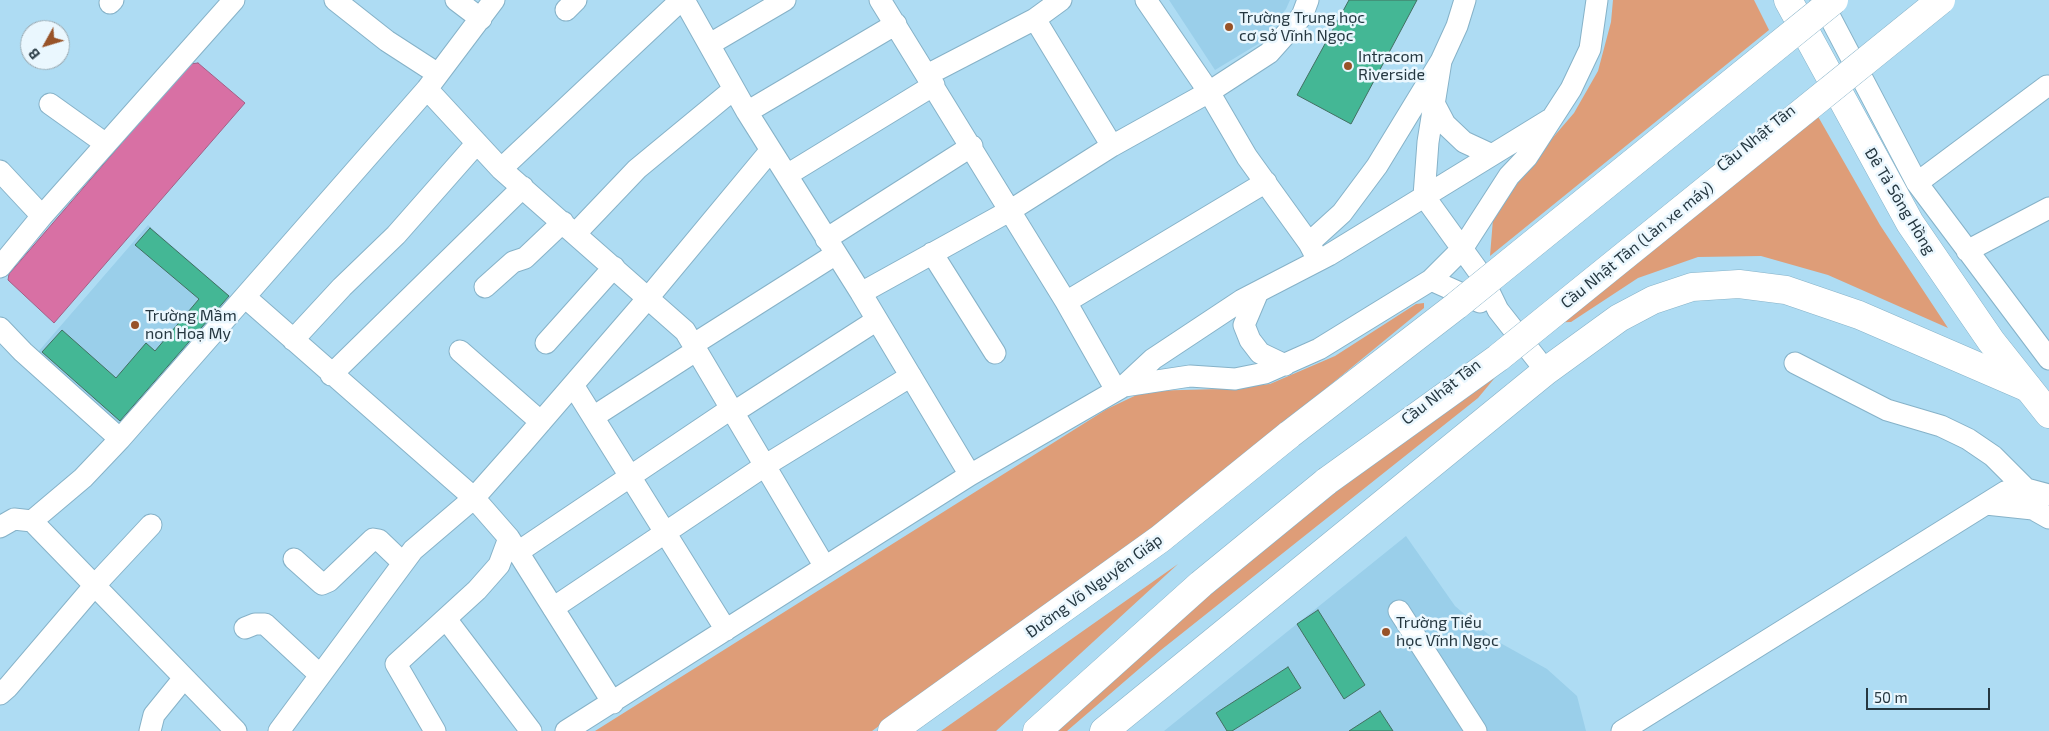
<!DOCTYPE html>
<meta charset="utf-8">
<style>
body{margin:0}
#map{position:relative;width:2049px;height:731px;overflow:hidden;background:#aedcf3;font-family:"Exo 2",sans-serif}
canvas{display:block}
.north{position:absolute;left:20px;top:20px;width:50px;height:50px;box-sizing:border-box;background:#eaf7fe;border:1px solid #9baab2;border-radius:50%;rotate:231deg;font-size:14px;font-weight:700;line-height:20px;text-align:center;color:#253740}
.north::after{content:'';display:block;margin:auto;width:18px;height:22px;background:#985328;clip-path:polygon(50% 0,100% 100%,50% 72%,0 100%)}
.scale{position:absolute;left:1866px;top:688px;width:124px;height:22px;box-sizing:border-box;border:2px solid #253740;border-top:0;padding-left:6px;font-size:15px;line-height:18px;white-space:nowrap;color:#253740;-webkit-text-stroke:4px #eaf7fe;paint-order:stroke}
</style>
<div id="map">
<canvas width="2049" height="731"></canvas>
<div class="north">B</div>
<div class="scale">50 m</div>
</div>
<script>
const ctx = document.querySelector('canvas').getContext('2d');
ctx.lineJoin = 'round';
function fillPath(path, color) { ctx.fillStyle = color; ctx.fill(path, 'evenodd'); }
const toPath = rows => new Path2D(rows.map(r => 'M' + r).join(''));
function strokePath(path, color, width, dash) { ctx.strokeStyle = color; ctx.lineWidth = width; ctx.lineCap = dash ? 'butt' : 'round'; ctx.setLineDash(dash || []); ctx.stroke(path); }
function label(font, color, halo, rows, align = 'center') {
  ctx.font = font + ' "Exo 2",sans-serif'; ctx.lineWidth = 5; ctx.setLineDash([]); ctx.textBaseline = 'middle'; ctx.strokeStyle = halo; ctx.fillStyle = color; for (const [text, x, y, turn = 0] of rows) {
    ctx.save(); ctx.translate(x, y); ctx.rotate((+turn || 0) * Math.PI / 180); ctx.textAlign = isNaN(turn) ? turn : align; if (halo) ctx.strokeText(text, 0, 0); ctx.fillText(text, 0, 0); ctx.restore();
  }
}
fillPath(toPath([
 [1169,0,1290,0,1286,9,1258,44,1215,70],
 [148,225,231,297,121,425,38,352],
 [1406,536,1455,606,1495,640,1547,669,1577,696,1586,731,1164,731]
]), '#9acfea');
fillPath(toPath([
 [1613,0,1754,0,1769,30,1490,256,1493,219,1531,163,1574,113,1598,71,1611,22],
 [1812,106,1880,225,1948,328,1828,275,1761,256,1698,257,1638,278,1571,322,1541,323],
 [1424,303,1424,308,1151,532,872,731,595,731,1107,409,1145,391,1220,389,1270,384,1335,356,1416,304],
 [1503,368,1478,398,1161,650,1067,731,1051,731,1327,481],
 [1178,564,996,731,941,731]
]), '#de9d78');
const water = toPath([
 [198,63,245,103,54,323,8,280,9,274,190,64,198,63]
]);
fillPath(water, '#d870a4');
strokePath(water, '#a25f86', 1);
const building = toPath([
 [1349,0,1417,0,1351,124,1297,95,1349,0],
 [150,228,229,296,120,421,42,352,62,330,116,378,146,343,155,351,199,299,135,245,150,228],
 [1318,610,1365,685,1344,699,1297,624,1318,610],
 [1288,667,1301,688,1232,731,1227,731,1216,713,1288,667],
 [1380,711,1393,731,1349,731,1380,711]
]);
fillPath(building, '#44b795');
strokePath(building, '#427061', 1);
const minor = toPath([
 [335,0,387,41,438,74],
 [456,0,481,19],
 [684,0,747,112,861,293,970,475],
 [880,0,1066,302,1116,390],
 [1146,0,1209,92,1247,157,1309,243,1318,260],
 [1821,0,1917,183,2049,359],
 [110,3,113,0],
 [566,10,576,0],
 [1035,19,1061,0],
 [710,44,785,0],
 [1441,61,1428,142,1424,196,1481,275,1498,310,1546,371],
 [927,75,1035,19,1112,146],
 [427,89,501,169,685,331,825,567],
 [1434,103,1445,124,1464,142,1492,155],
 [50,104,106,144],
 [747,112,896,24],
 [501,169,681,0],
 [0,171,42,216],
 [787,175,934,85],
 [1917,183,2047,86],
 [576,233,637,169,734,89],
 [826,239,972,146],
 [1309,243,1342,213,1377,166,1441,61,1457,26,1465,0],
 [1967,251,2049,208],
 [932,253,995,353],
 [0,267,42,216,234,0],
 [1431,280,1480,302],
 [485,287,513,262,525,258,563,222],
 [1258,292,1244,325,1250,340,1260,353,1285,365],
 [861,293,1011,210,1112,146,1209,92,1269,53,1302,16,1308,0],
 [245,297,474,498,509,538,613,703],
 [1066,302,1266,182],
 [0,328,23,352,120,439],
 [293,340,342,287,396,235,477,143],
 [546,343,614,267],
 [694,344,836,254],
 [460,351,541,422],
 [1795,363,1887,410,1941,426,1968,439,1993,456,2026,489],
 [331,375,523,187],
 [573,385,726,630],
 [1124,386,1190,376,1235,379,1265,373,1319,349,1431,280,1462,249,1509,176,1527,157,1571,89,1590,49,1597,0],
 [734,412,877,320],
 [593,417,697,350],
 [1986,504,2033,509,2049,518],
 [32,521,83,478,120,439,427,89,494,0],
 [0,527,14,519,32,521,236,731],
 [518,552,732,408],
 [294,559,322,584,329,581,373,539,379,540,403,563],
 [553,608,766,465,911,376],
 [1399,611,1476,731],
 [446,619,531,731],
 [245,628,255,624,265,624,320,675],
 [0,694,8,687,95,585,151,525],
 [150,731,154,715,184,678],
 [279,731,413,550,474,498,521,445,648,298,771,150],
 [435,731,396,664,477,590,499,565,509,538],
 [566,731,970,475,1124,386,1153,359,1242,300,1329,255,1549,120],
 [1622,731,2005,492,2026,489,2049,495]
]);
const major = toPath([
 [1788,0,1910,223,1991,341,2049,414]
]);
const highway = toPath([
 [892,731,1160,539,1290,434],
 [1037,731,1201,584,1327,481],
 [1104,731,1546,371,1619,318,1653,300,1692,287,1739,284,1786,290,1859,315,2028,388]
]);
strokePath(minor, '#86b2c8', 23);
strokePath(major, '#86b2c8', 29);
strokePath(highway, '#86b2c8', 29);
strokePath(minor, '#fff', 21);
strokePath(major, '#fff', 28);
strokePath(highway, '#fff', 28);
const highwayBridge = toPath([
 [1290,434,1456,306,1834,0],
 [1327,481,1498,358,1941,0]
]);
strokePath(highwayBridge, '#86b2c8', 29, []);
strokePath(highwayBridge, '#fff', 28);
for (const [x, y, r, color] of [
 [1229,27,5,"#985328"],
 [1348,66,5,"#985328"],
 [135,325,5,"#985328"],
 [1386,632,5,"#985328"]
]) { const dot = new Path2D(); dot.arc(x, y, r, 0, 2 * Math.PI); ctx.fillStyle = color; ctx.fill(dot); strokePath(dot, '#eaf7fe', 2); }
label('16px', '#253740', '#eaf7fe', [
 ["Trường Trung học",1239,18],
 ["cơ sở Vĩnh Ngọc",1239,36],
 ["Intracom",1358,57],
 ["Riverside",1358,75],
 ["Trường Mầm",145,316],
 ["non Hoạ My",145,334],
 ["Trường Tiểu",1396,623],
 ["học Vĩnh Ngọc",1396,641]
], 'left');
label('16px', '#253740', '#eaf7fe', [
 ["Cầu Nhật Tân",1756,138,-39],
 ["Đê Tả Sông Hồng",1900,201,59],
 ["Cầu Nhật Tân (Làn xe máy)",1637,245,-39],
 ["Cầu Nhật Tân",1441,392,-38],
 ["Đường Võ Nguyên Giáp",1094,586,-36]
]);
</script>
